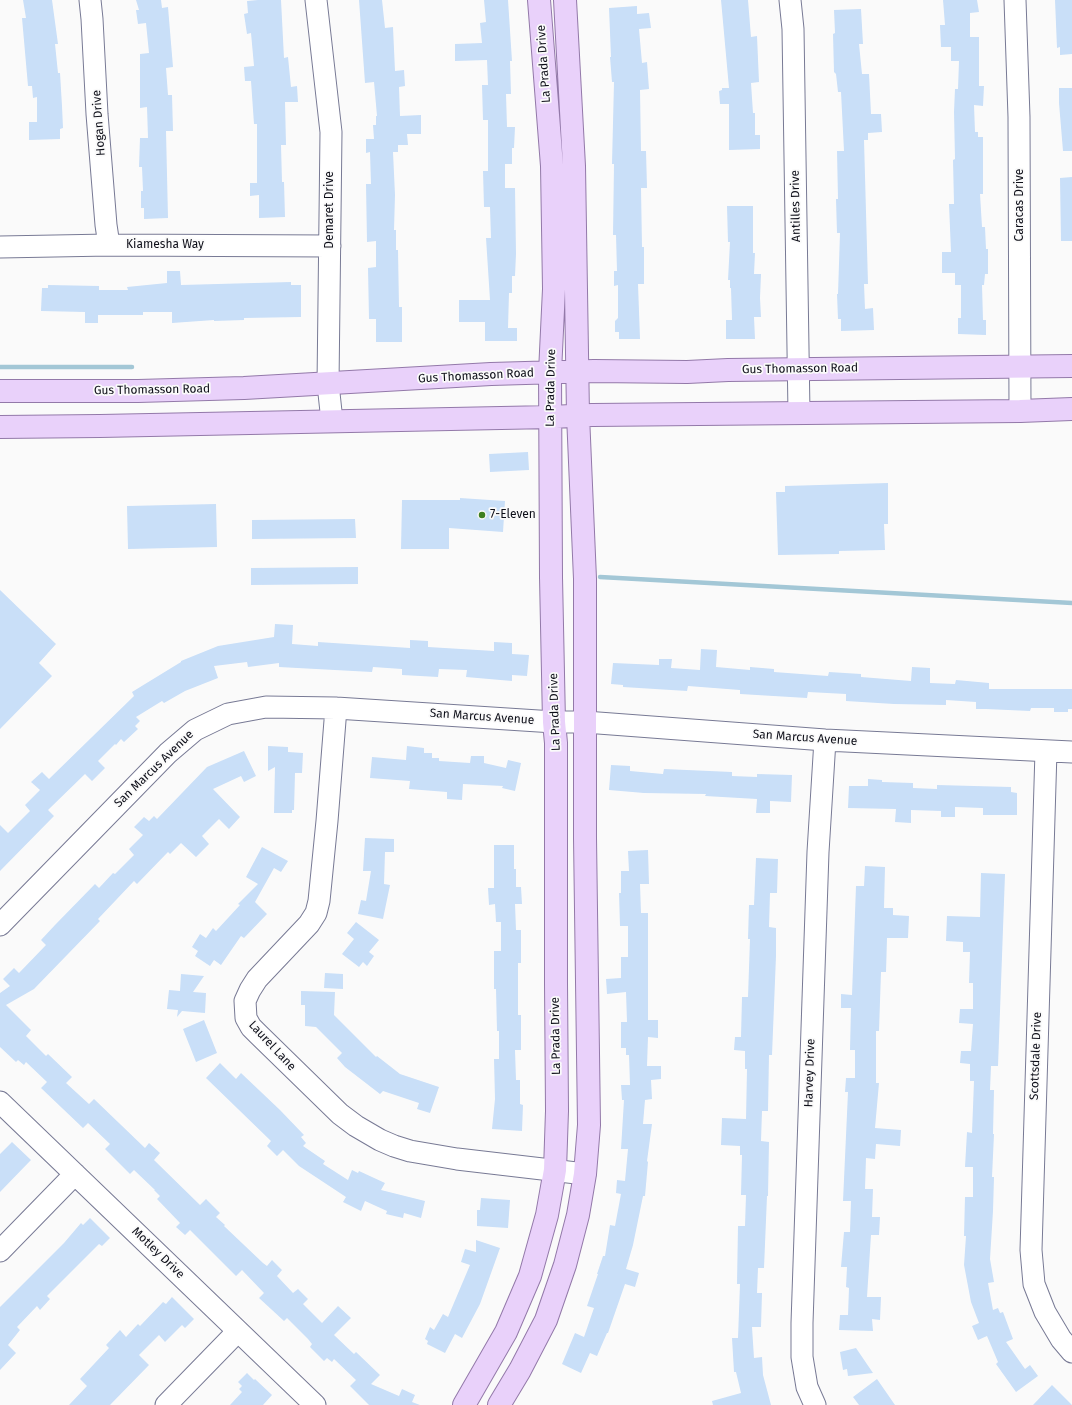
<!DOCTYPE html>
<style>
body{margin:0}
canvas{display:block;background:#fafafa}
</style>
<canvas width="1072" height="1405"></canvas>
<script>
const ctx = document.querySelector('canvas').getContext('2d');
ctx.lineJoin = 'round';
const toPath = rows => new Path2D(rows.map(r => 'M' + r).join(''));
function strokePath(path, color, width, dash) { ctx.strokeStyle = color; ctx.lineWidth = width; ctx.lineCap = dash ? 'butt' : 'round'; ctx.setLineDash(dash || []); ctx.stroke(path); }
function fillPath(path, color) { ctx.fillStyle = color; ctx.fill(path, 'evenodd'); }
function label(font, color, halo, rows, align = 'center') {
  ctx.font = font + ' "Fira Sans",sans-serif'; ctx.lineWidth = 3.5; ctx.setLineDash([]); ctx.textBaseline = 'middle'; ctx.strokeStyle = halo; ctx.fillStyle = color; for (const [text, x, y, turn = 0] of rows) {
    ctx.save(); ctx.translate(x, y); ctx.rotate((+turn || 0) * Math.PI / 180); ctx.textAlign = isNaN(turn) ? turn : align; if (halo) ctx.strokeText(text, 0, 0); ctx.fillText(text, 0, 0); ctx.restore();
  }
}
strokePath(toPath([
 [0,367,132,367],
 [600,577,1072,603]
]), '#a3c7d6', 4.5);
fillPath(toPath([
 [23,0,52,0,58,44,55,44,58,73,60,73,62,106,63,128,60,129,60,139,29,140,29,122,37,122,37,97,33,98,32,86,28,86,22,18,26,18],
 [136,0,161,0,162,8,168,7,173,67,166,68,168,95,172,95,173,131,166,131,168,218,144,219,144,208,141,208,141,191,143,191,142,167,139,167,140,138,148,138,147,107,140,108,140,54,149,53,146,23,138,24,136,10,139,10],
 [258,0,281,0,284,58,288,57,291,87,297,86,298,102,285,102,286,145,281,145,282,182,284,182,285,217,259,218,259,195,250,196,250,183,257,183,257,124,254,124,251,81,245,81,244,67,254,66,251,33,247,34,244,14,248,13,247,1],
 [359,0,382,0,385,28,393,27,395,71,404,70,405,86,399,87,400,116,421,115,421,134,407,134,408,145,398,145,398,152,393,152,395,195,394,230,396,230,396,250,398,250,399,307,402,307,402,342,376,342,376,319,369,319,368,268,376,267,376,241,367,242,366,184,371,184,370,152,366,153,366,139,374,139,373,125,376,125,376,116,377,116,374,82,365,83],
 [484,0,508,0,512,61,510,61,511,94,506,94,507,127,515,127,514,148,512,148,512,164,505,164,505,188,515,188,516,254,515,276,512,276,512,293,509,293,508,328,517,328,517,341,485,341,485,322,459,322,459,300,490,300,486,238,491,238,490,207,484,207,483,171,488,171,488,120,483,120,482,85,488,85,487,60,455,61,455,44,482,43,480,23,486,22],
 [721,0,748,0,751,37,757,36,759,82,751,83,753,113,755,113,755,135,760,135,760,149,729,150,729,104,720,104,719,91,722,90,722,88,729,88],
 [943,0,977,0,979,12,970,13,970,37,979,37,979,86,984,86,983,106,974,105,975,132,978,132,978,137,983,137,983,194,980,194,982,227,985,227,986,249,988,249,988,274,985,274,984,285,982,285,983,320,986,320,986,335,958,334,958,318,961,318,961,285,955,285,955,273,942,273,942,252,951,252,949,204,954,204,953,160,955,159,954,112,955,89,958,89,959,61,951,61,951,47,941,47,940,25,945,25],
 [1055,0,1072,0,1072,54,1060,55,1060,47,1057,48],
 [637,6,637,14,649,13,651,28,639,29,642,63,647,62,649,89,640,90,641,151,646,151,647,188,641,188,642,247,644,247,644,284,638,284,640,339,619,339,619,332,615,332,615,321,618,318,618,285,614,286,614,271,617,271,616,235,613,235,614,164,612,164,614,82,612,82,610,57,611,57,609,8],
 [861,9,863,44,859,44,862,74,869,74,871,114,881,114,882,132,868,133,868,140,864,140,868,284,864,284,865,309,873,308,874,330,841,331,841,319,838,319,837,294,838,294,840,233,837,233,836,199,838,199,837,151,844,151,841,92,838,92,836,74,834,72,833,34,835,33,834,10],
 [1059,88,1072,88,1072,151,1063,151,1059,103],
 [1072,177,1072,241,1061,241,1060,178],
 [727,206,753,206,753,253,755,253,754,274,761,274,760,298,761,317,754,317,755,339,726,339,726,320,732,320,731,288,730,288,730,280,728,280,730,242,728,242],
 [167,271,180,271,181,285,291,282,291,285,301,285,301,317,244,318,244,320,214,321,214,320,172,323,172,312,143,312,143,315,98,315,98,323,85,323,85,312,41,311,42,288,48,288,48,285,99,286,99,290,128,290,127,287,167,283],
 [528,452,529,470,490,472,489,454],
 [888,483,888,524,884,524,885,550,839,551,839,554,778,555,776,492,785,492,785,486],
 [460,498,505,501,503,532,449,528,449,549,401,549,402,500,460,500],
 [216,504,217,547,128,549,127,506],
 [355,519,356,538,252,539,252,520],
 [358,567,358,584,251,585,251,568],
 [0,590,56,644,39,663,52,676,0,729],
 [275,624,293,625,292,644,318,646,318,642,410,648,410,640,428,641,428,647,494,651,494,642,512,643,512,654,529,655,527,676,512,675,512,681,466,677,467,670,439,669,438,677,402,675,402,669,373,667,372,672,279,667,279,663,248,667,247,662,214,666,218,678,185,691,164,703,162,701,136,717,140,721,135,726,138,729,124,742,121,739,116,745,115,744,98,761,105,768,92,781,85,774,48,810,54,816,0,871,0,825,8,833,30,811,25,805,40,790,31,782,42,772,49,779,134,696,132,692,181,662,181,661,218,646,274,637],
 [701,649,717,650,716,667,750,670,750,667,774,669,774,672,828,676,829,672,861,674,861,677,911,681,912,667,930,668,930,683,955,684,956,680,989,683,989,689,1072,689,1072,709,1068,709,1068,712,1054,712,1054,708,1031,708,1030,711,986,709,976,709,976,702,946,700,946,705,894,704,846,701,846,694,808,692,807,698,740,694,740,690,688,686,687,691,623,687,623,685,611,684,613,663,659,665,659,659,672,659,671,668,700,670],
 [268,746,288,747,288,752,303,753,302,773,295,773,294,810,292,810,292,813,274,813,275,767,268,771],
 [407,746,424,748,424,753,432,753,432,758,439,758,439,761,470,763,471,756,484,756,484,763,506,768,508,760,521,763,515,791,502,788,503,786,463,784,462,800,447,799,447,792,409,789,410,781,370,778,372,757,406,760],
 [244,751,256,776,244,782,241,776,213,789,240,817,229,829,219,819,202,836,209,844,196,857,181,843,170,854,168,852,137,884,134,881,98,919,100,921,34,989,6,1005,31,1030,26,1036,46,1056,48,1054,72,1077,66,1083,89,1104,94,1099,145,1148,149,1143,160,1153,154,1160,200,1205,206,1199,220,1213,216,1217,225,1225,224,1226,263,1263,267,1266,272,1260,282,1270,277,1276,293,1293,298,1289,308,1299,303,1304,322,1323,338,1306,351,1318,334,1335,354,1354,356,1352,380,1375,371,1384,399,1396,402,1389,415,1395,412,1402,420,1405,369,1405,350,1386,356,1380,334,1359,332,1362,327,1358,324,1361,310,1347,312,1344,308,1339,287,1318,284,1321,259,1298,264,1293,242,1270,236,1276,190,1230,185,1235,176,1227,180,1223,157,1199,160,1196,154,1190,155,1190,134,1170,130,1174,105,1149,110,1144,88,1123,83,1128,41,1088,47,1082,26,1062,24,1065,18,1060,16,1062,0,1047,0,993,10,986,3,979,14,968,19,973,46,945,41,940,55,925,95,884,99,888,113,873,115,874,134,855,129,849,143,835,134,827,144,817,149,821,154,816,157,819,207,767],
 [611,765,630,766,630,771,663,774,664,769,732,772,732,776,757,777,757,774,792,775,791,802,770,801,770,813,756,813,757,799,705,796,706,794,644,793,609,790],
 [868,779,882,780,882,782,913,783,913,788,937,789,937,785,1011,787,1011,792,1017,793,1017,815,983,815,983,808,955,807,955,817,941,817,941,811,911,810,911,823,895,822,896,809,848,808,849,786,868,786],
 [365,838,394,839,394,852,385,852,384,884,390,885,383,919,358,914,361,900,366,901,371,871,363,871],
 [494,845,514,845,514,869,516,869,516,887,521,887,522,904,515,904,516,930,521,930,521,963,518,963,518,1015,521,1015,521,1050,515,1050,516,1080,520,1080,520,1104,523,1105,522,1131,492,1129,495,1099,494,1059,499,1059,499,1031,497,1031,496,989,494,989,494,951,501,951,501,922,496,922,495,904,489,905,488,888,494,888],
 [262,847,288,861,281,872,274,868,255,902,267,914,244,938,241,936,221,965,214,960,210,966,195,956,198,951,192,947,200,934,206,938,213,928,216,931,240,905,238,904,258,884,246,877],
 [648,850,649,884,640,884,641,913,648,913,648,1020,658,1020,658,1038,648,1037,647,1066,661,1066,661,1079,651,1080,652,1099,645,1100,643,1124,652,1124,647,1161,648,1162,645,1196,643,1196,633,1245,626,1269,639,1273,635,1287,625,1284,608,1333,607,1333,597,1356,590,1353,581,1373,562,1364,575,1333,584,1337,594,1308,587,1306,598,1274,597,1274,603,1256,605,1256,610,1225,615,1226,621,1194,616,1193,617,1180,625,1181,628,1149,621,1149,624,1100,622,1100,621,1085,630,1085,629,1055,626,1055,626,1048,621,1048,621,1022,627,1022,626,992,607,994,606,979,621,978,621,957,628,957,628,926,620,926,619,893,621,893,621,871,629,871,628,851],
 [756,858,778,859,777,893,770,893,769,927,776,928,776,956,772,1055,769,1055,768,1111,762,1111,761,1141,769,1142,768,1196,767,1196,764,1268,758,1268,757,1293,762,1293,761,1327,752,1327,754,1358,762,1357,763,1375,771,1405,713,1405,712,1401,741,1393,736,1372,734,1372,732,1338,738,1338,740,1284,737,1284,738,1226,745,1226,746,1195,741,1195,742,1155,740,1155,740,1146,721,1145,722,1118,746,1119,747,1069,745,1069,745,1051,734,1050,735,1037,741,1037,742,997,748,997,750,939,748,939,749,905,754,905],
 [865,866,885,867,884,908,893,908,893,915,909,916,908,938,887,938,886,972,881,972,879,1031,876,1031,876,1083,879,1083,875,1128,901,1130,900,1146,876,1144,875,1159,866,1158,865,1189,873,1189,872,1217,880,1217,879,1235,871,1235,867,1297,881,1297,880,1320,872,1319,873,1331,839,1330,840,1315,848,1315,849,1288,846,1287,847,1267,841,1267,844,1232,850,1232,851,1201,843,1201,848,1092,845,1092,846,1078,855,1078,855,1050,850,1050,851,1008,841,1008,841,994,852,995,856,886,864,886],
 [981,873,1005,874,998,1066,991,1066,990,1090,994,1090,993,1134,994,1134,992,1177,994,1177,993,1211,990,1259,994,1282,988,1283,993,1310,998,1308,1000,1313,1003,1312,1013,1339,1006,1342,1025,1369,1030,1365,1038,1376,1016,1392,996,1364,998,1362,987,1336,978,1340,972,1326,979,1323,971,1302,964,1265,966,1236,964,1236,965,1197,973,1197,973,1167,965,1167,967,1132,972,1133,974,1081,970,1081,970,1064,960,1063,961,1051,971,1051,973,1024,959,1023,960,1009,973,1009,973,983,969,983,970,952,963,952,963,942,946,941,947,916,980,917],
 [356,922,379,940,369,952,374,956,367,966,363,962,359,967,342,954,354,939,347,933],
 [325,973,343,974,343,989,324,988],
 [181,974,204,976,193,992,206,993,205,1013,182,1011,177,1017,178,1010,167,1009,169,990,180,991],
 [301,991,335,992,334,1015,376,1057,377,1056,400,1074,439,1087,430,1113,417,1109,419,1103,383,1091,380,1094,345,1067,337,1058,342,1053,316,1027,305,1026,305,1005,301,1005],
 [204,1020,217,1053,196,1062,183,1029],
 [220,1063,236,1079,241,1073,280,1110,304,1135,301,1137,306,1143,303,1146,325,1161,323,1164,348,1180,352,1170,358,1173,359,1171,385,1183,381,1190,425,1201,421,1218,404,1213,403,1218,386,1214,387,1211,365,1201,361,1211,343,1202,346,1197,299,1166,283,1150,277,1156,267,1146,271,1141,206,1078],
 [12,1142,31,1160,0,1192,0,1154],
 [481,1198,510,1200,508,1228,477,1226,477,1210,480,1210],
 [90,1218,110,1238,102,1246,99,1244,47,1296,50,1299,40,1310,37,1306,17,1327,20,1330,8,1345,16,1353,0,1370,0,1307,64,1243,81,1223,83,1225],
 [476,1240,500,1248,480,1304,462,1338,455,1334,445,1353,427,1344,428,1341,425,1339,430,1327,434,1330,443,1314,448,1317,470,1265,461,1262,465,1249,476,1252],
 [172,1297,194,1319,185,1328,182,1325,165,1342,159,1335,139,1355,149,1365,110,1405,69,1405,87,1386,80,1379,109,1348,106,1345,120,1330,126,1337,138,1324,140,1326,163,1302,166,1304],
 [856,1348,873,1373,848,1376,847,1369,843,1370,840,1352],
 [247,1373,254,1380,255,1379,272,1395,263,1405,230,1405,242,1392,239,1389,242,1386,238,1382],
 [877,1379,895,1405,859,1405,853,1397],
 [1052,1385,1072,1405,1033,1405]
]), '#c9dff8');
const minor = toPath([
 [90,0,92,19,97,114,106,225,109,245],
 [316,0,331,132,328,384,332,421],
 [790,0,793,29,799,413],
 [1015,0,1019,117,1020,411],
 [0,247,109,245,330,246],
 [336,708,327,821,319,901,316,913,309,924,257,979,250,990,245,1001,246,1018,251,1027,258,1034,340,1114,356,1126,380,1140,394,1146,410,1151,457,1159,585,1174],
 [1046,751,1031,1250,1034,1284,1045,1312,1061,1339,1072,1352],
 [0,925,168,753,195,730,228,714,266,707,336,708,554,722,585,722,825,740,1072,752],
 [0,1102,315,1405],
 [0,1251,75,1174],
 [166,1405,238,1331],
 [815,1405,807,1387,802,1357,802,1323,818,852,825,740]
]);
const major = toPath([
 [0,391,138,391,244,388,491,374,594,371,687,372,728,370,1072,366],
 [0,427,100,426,551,417,592,415,1020,411,1072,409],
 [464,1405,506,1332,530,1276,547,1215,555,1170,557,1111,556,983,556,743,554,722,551,577,550,372,554,289,552,166,539,0],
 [499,1405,520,1370,546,1320,565,1265,578,1215,585,1174,589,1125,585,838,585,579,578,415,574,166,565,0]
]);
strokePath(minor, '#787a95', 23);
strokePath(major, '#9379a9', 24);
strokePath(minor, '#fff', 21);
strokePath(major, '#e9d1fa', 22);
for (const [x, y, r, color] of [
 [482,515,4,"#3e7f20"]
]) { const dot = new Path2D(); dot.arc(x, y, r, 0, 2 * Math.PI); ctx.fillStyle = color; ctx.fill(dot); strokePath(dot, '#fafafa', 1.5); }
label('12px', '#0d0e18', '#fafafa', [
 ["La Prada Drive",544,64,-94],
 ["Hogan Drive",99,123,-94],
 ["Caracas Drive",1020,205,-90],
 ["Antilles Drive",796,206,-91],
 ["Demaret Drive",330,210,-90],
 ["Kiamesha Way",165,245],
 ["Gus Thomasson Road",800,369,-1],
 ["Gus Thomasson Road",476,376,-3],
 ["La Prada Drive",551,388,-89],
 ["Gus Thomasson Road",152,390,-1],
 ["La Prada Drive",555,712,-92],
 ["San Marcus Avenue",482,717,4],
 ["San Marcus Avenue",805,738,4],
 ["San Marcus Avenue",154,769,-44],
 ["La Prada Drive",556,1036,-91],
 ["Laurel Lane",272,1046,47],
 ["Scottsdale Drive",1036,1056,-88],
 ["Harvey Drive",810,1073,-88],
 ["Motley Drive",158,1253,44]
]);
label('12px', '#0d0e18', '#fafafa', [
 ["7-Eleven",490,515]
], 'left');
</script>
